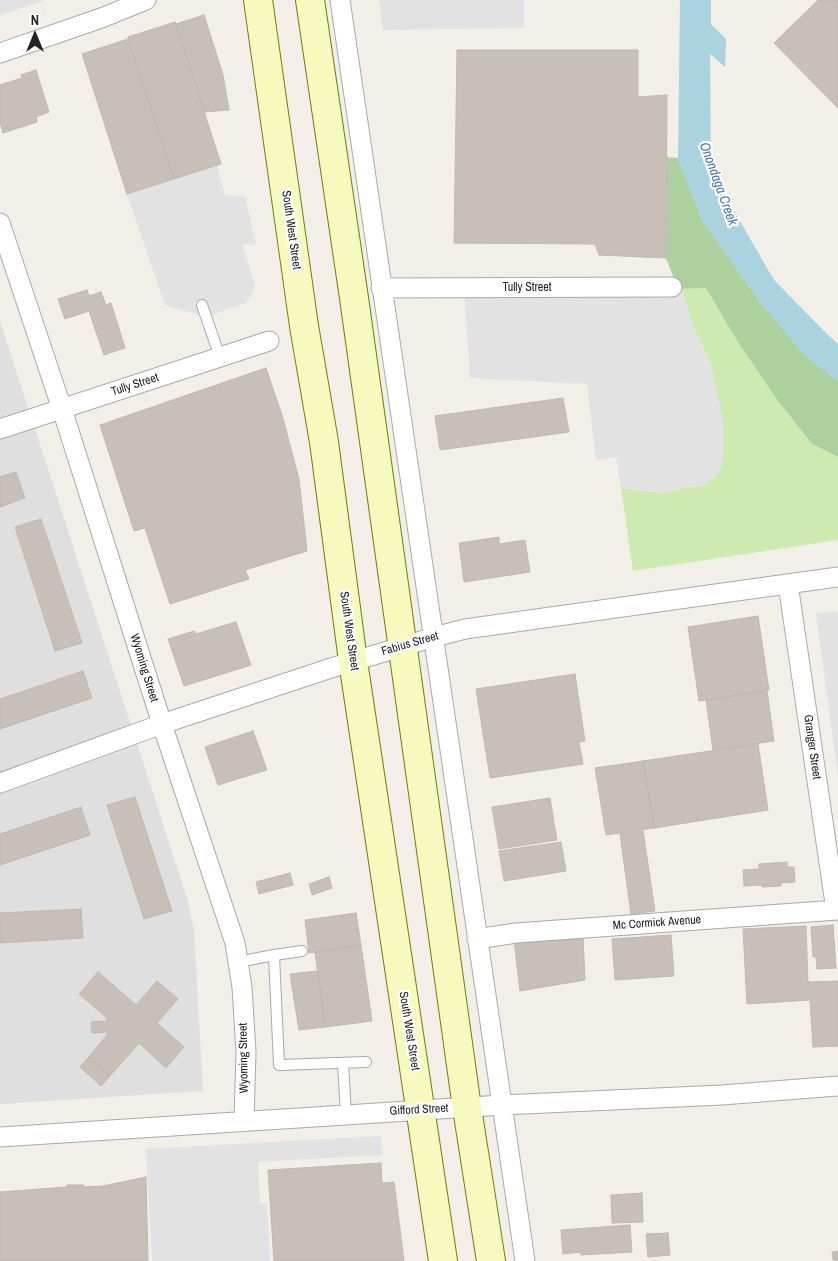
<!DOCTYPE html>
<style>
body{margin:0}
#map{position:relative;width:838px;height:1261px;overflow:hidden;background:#f2efe9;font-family:"Archivo Narrow",sans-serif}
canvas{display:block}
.north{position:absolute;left:10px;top:10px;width:50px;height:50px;-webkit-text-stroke:4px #fff;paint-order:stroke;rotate:0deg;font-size:14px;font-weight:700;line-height:20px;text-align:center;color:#222}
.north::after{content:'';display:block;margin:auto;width:18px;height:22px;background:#222;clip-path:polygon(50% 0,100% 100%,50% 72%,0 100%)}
</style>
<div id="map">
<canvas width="838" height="1261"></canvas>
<div class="north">N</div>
</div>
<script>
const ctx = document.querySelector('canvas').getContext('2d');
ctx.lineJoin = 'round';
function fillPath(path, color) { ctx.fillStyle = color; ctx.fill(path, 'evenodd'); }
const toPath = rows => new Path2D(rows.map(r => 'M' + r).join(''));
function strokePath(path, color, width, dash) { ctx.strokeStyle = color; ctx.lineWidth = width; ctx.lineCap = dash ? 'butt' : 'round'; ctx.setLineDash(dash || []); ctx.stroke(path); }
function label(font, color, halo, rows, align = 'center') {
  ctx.font = font + ' "Archivo Narrow",sans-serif'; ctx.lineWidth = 4.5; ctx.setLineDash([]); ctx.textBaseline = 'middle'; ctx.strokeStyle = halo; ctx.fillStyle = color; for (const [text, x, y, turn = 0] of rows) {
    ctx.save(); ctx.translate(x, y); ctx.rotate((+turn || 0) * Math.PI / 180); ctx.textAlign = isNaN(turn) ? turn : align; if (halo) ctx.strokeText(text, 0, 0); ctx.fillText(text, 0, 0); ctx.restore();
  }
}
fillPath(toPath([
 [0,321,187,898,194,930,203,1091,0,1104]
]), '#e0dfdf');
fillPath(toPath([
 [706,288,737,341,778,401,812,444,838,457,838,540,633,571,621,488,662,493,687,487,703,486,712,367,694,328,683,294,678,289]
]), '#cdebb0');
fillPath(toPath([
 [667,157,678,158,703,221,759,300,805,355,838,381,838,457,812,444,778,401,737,341,706,288,678,289,666,258]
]), '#add19e');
fillPath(toPath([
 [0,0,45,0,0,15],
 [379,0,524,0,524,28,383,30],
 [217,166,225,195,245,197,256,245,242,244,255,285,251,296,245,303,206,317,165,305,127,194],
 [464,287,678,289,683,294,694,328,712,367,723,422,723,455,720,472,704,486,687,487,662,493,621,488,616,457,596,460,587,384,470,378],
 [837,611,838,616,838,776,816,614],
 [381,1136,382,1155,258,1162,260,1203,267,1203,270,1261,152,1261,146,1149]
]), '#e2e2e2');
fillPath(toPath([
 [680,0,711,0,711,24,726,39,725,67,710,54,711,171,774,280,826,333,838,344,838,381,805,355,759,300,703,221,678,158]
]), '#aad3df');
const building = toPath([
 [818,0,838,0,838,108,774,43,818,0],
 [204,15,223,75,229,110,204,112,176,24,204,15],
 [175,22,221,164,174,179,128,37,175,22],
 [128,39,174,179,127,194,82,54,128,39],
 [457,50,638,50,638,97,667,95,666,258,599,255,595,244,454,243,457,50],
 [36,70,49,112,36,117,37,122,3,133,0,122,0,85,22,78,21,75,36,70],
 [87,290,89,296,101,292,106,305,111,303,125,348,104,355,89,311,65,319,58,299,87,290],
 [266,368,282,415,299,479,307,551,245,570,249,579,170,604,145,528,134,531,100,425,266,368],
 [563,398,569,432,440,450,435,416,563,398],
 [16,472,25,498,0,507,0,477,16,472],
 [41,519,82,643,55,651,15,527,41,519],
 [499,537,499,544,525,540,530,572,464,582,459,543,499,537],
 [758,616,769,690,699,701,688,627,758,616],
 [236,622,251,665,184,686,168,639,194,631,196,634,236,622],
 [83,671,92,698,0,729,0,699,83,671],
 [575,674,585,741,579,742,583,764,490,778,476,689,575,674],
 [767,691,774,741,713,750,706,700,767,691],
 [253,731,267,770,218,785,205,747,253,731],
 [758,744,768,810,654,828,643,761,758,744],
 [643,761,654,828,606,835,595,768,643,761],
 [135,797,172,911,144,919,107,805,135,797],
 [550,798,557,840,499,849,492,807,550,798],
 [81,807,90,835,0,865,0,834,81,807],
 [643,831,655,911,631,914,620,834,643,831],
 [561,842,566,871,504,881,499,851,561,842],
 [787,862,787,867,794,867,795,882,781,883,781,886,762,887,762,885,744,886,743,870,759,869,759,864,787,862],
 [290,873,293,885,259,894,256,882,290,873],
 [329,877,332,888,312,895,309,884,329,877],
 [81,909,83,938,0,943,0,913,81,909],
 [356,913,361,945,309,953,305,920,356,913],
 [833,925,836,968,817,969,816,957,813,957,811,927,833,925],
 [806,926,808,982,838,981,838,1046,813,1047,810,1000,747,1004,743,929,806,926],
 [671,935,674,976,615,980,612,939,671,935],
 [583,936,585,980,520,991,514,940,583,936],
 [361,945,372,1021,325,1027,315,952,361,945],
 [318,971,325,1027,299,1030,290,974,318,971],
 [98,972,136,1005,157,981,178,999,157,1023,184,1047,166,1068,139,1043,110,1076,89,1057,107,1035,107,1032,92,1033,91,1022,107,1021,107,1018,79,994,98,972],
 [89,1057,110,1076,101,1086,80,1067,89,1057],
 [381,1163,382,1183,394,1182,404,1261,274,1261,268,1170,381,1163],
 [146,1177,148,1261,0,1261,0,1192,67,1187,67,1185,84,1185,84,1187,103,1186,146,1177],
 [642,1193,643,1222,612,1223,611,1195,642,1193],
 [630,1225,632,1252,581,1255,581,1252,563,1254,561,1230,630,1225],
 [668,1233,670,1255,648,1257,646,1234,668,1233],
 [838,1251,838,1260,833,1260,832,1252,838,1251]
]);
fillPath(building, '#c7bfb8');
strokePath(building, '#c4b6ab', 1);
const lane = toPath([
 [202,305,220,357],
 [274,955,302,951],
 [238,962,274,955,279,1065,366,1062],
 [343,1063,346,1115]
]);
const street = toPath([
 [340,0,525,1261],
 [0,53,104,17,146,0],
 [0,223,62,409,162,724,235,943,242,987,246,1052,244,1121],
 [381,288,672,287],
 [0,429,269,341],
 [788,584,836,910],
 [0,783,162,724,331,668,434,637,465,629,838,577],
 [477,939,516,933,838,910],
 [0,1137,502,1105,722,1095,838,1086]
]);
const secondary = toPath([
 [258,0,304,326,324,442,353,661,443,1261],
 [310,0,354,298,467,1108,491,1261]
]);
strokePath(lane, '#a9a9a9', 12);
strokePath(street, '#a9a9a9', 21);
strokePath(secondary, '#707d05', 30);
strokePath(lane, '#fff', 10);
strokePath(street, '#fff', 19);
strokePath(secondary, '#f7fabf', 28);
label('12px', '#222', '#fff', [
 ["South West Street",291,230,82],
 ["Tully Street",527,288],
 ["Tully Street",135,385,-18],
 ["South West Street",349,631,82],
 ["Fabius Street",410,644,-16],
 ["Wyoming Street",144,668,73],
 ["Granger Street",812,747,82],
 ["Mc Cormick Avenue",657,923,-4],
 ["South West Street",409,1031,81],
 ["Wyoming Street",244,1058,-91],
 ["Gifford Street",419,1110,-3]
]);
label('italic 14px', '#4a7aab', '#fff', [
 ["Onondaga Creek",718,184,70]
]);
</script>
